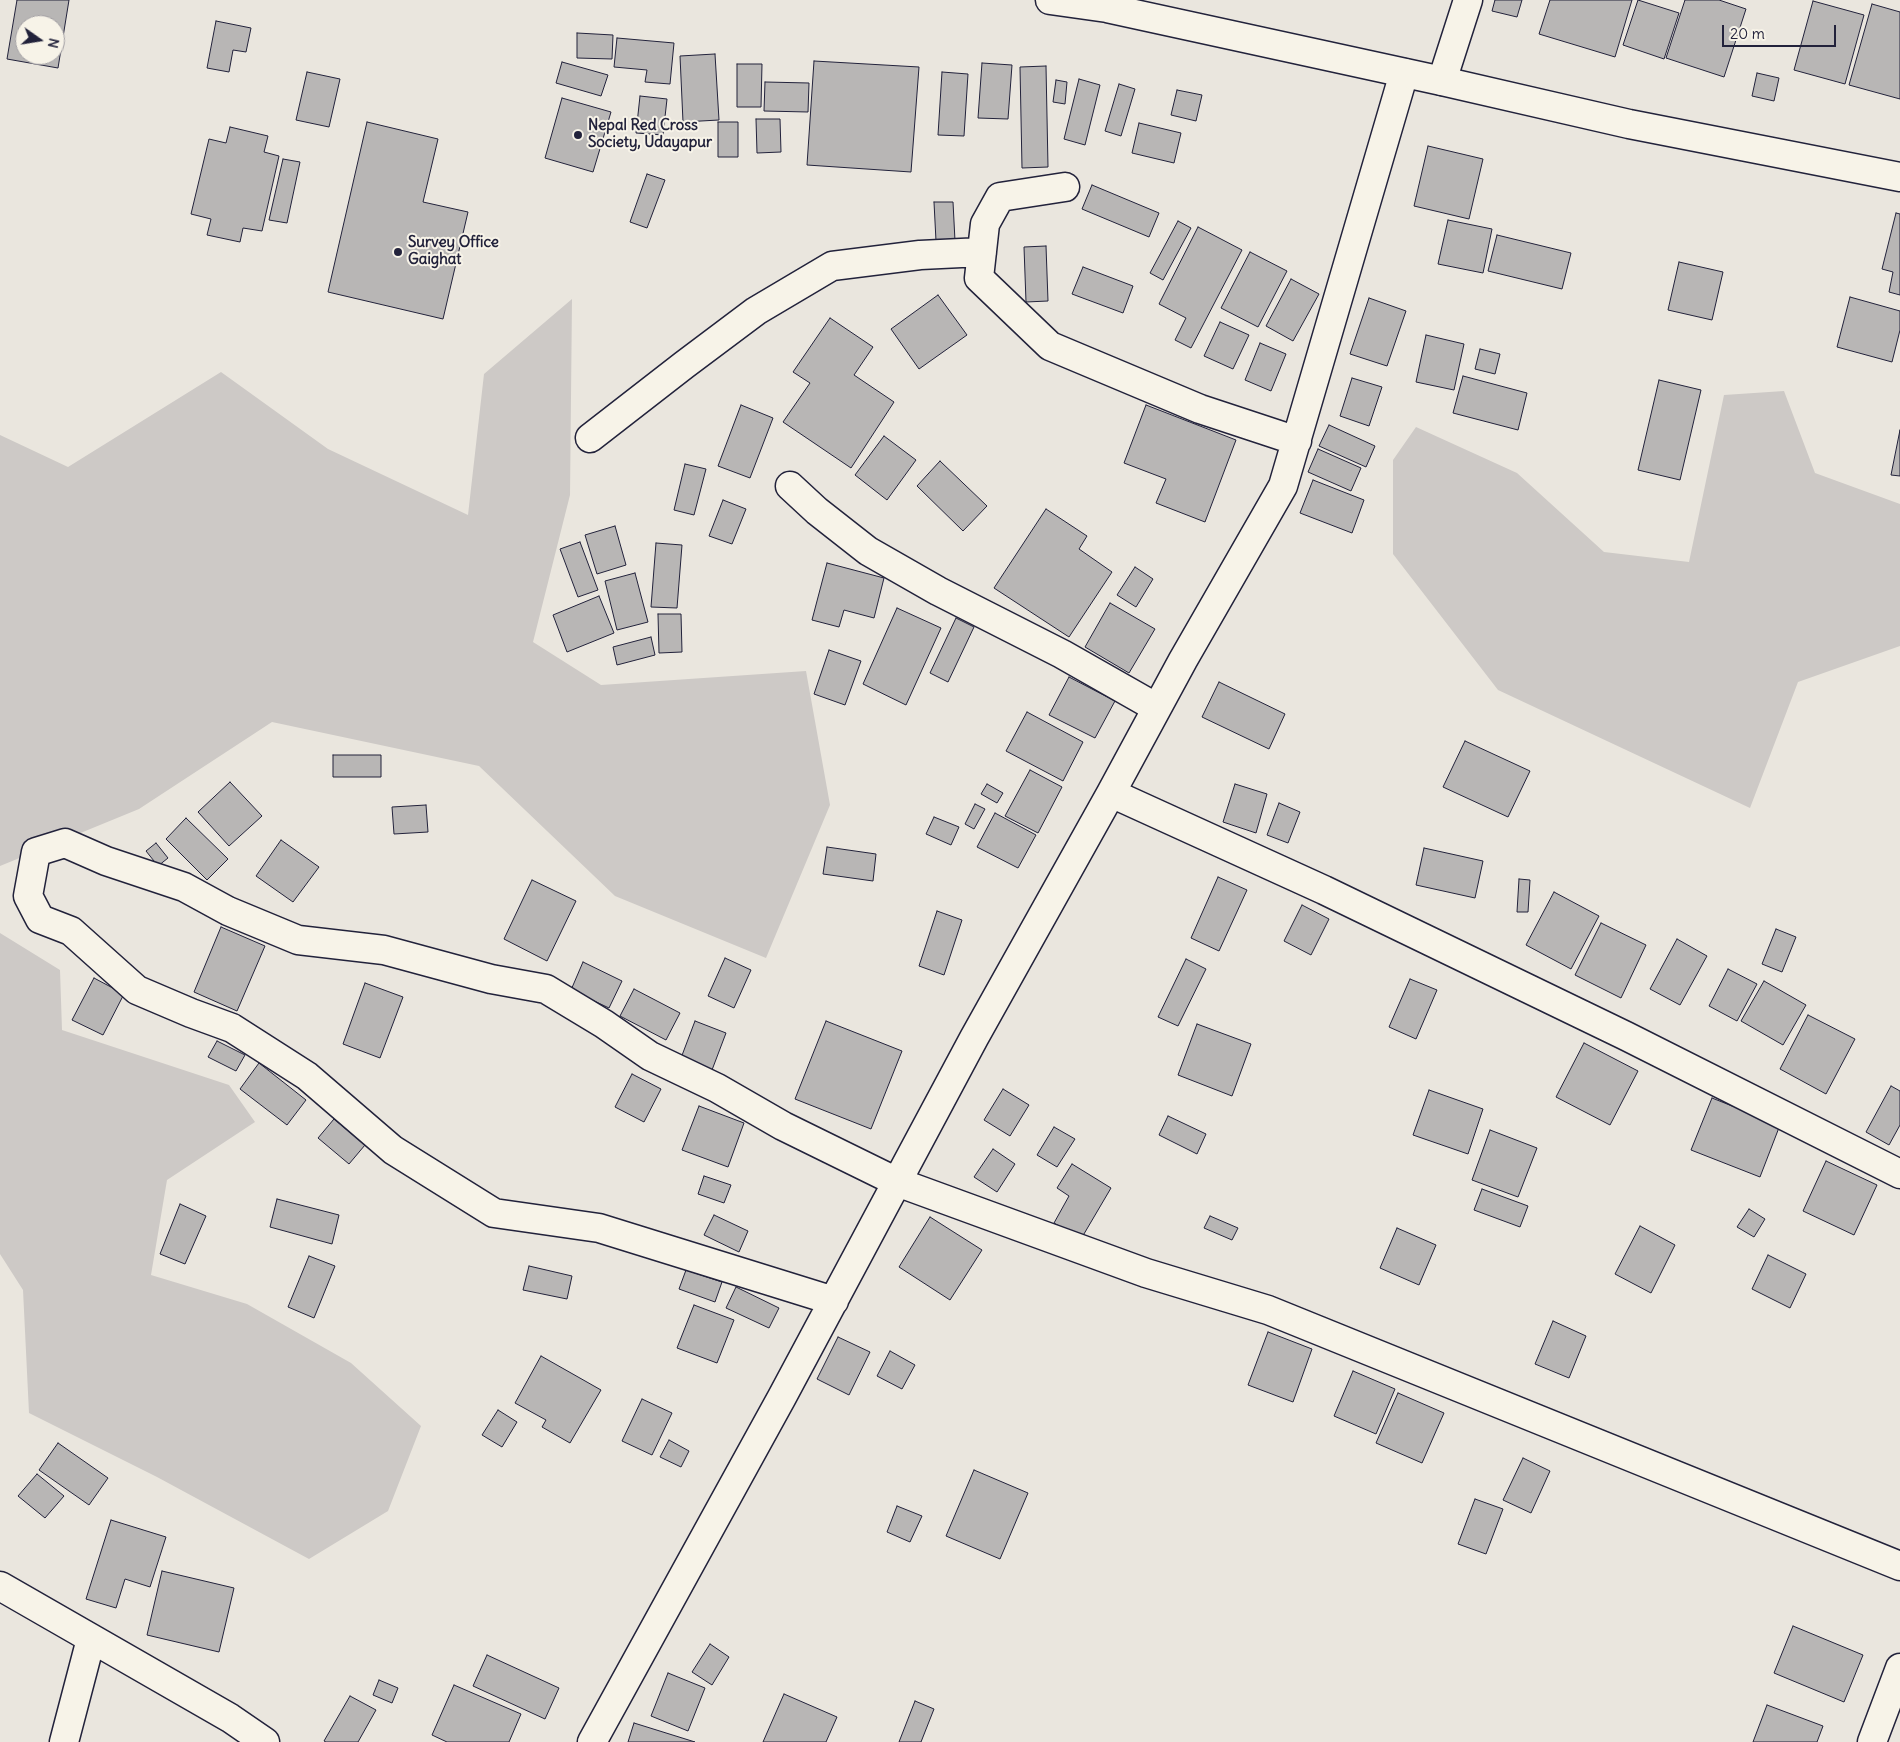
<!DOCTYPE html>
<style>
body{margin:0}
#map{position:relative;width:1900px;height:1742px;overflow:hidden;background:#eae6de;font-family:Delius,sans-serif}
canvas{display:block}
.north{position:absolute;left:15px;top:15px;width:50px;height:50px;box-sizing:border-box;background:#f7f3e8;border:1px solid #a29fa3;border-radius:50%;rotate:103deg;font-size:14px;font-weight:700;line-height:20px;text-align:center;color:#22223b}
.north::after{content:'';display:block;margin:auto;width:18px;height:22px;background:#22223b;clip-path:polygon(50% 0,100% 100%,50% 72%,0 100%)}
.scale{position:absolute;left:1722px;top:25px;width:114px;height:22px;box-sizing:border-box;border:2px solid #22223b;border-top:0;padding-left:6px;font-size:15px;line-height:18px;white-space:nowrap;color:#22223b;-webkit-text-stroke:4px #f7f3e8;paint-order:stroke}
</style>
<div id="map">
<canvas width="1900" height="1742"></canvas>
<div class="north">N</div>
<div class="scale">20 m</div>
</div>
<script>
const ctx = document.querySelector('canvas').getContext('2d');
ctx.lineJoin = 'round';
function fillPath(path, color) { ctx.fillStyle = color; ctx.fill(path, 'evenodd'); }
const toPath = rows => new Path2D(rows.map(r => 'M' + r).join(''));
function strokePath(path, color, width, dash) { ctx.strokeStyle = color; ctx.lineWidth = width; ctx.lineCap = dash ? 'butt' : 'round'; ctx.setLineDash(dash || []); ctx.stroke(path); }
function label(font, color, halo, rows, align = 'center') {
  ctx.font = font + ' Delius,sans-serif'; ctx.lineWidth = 4; ctx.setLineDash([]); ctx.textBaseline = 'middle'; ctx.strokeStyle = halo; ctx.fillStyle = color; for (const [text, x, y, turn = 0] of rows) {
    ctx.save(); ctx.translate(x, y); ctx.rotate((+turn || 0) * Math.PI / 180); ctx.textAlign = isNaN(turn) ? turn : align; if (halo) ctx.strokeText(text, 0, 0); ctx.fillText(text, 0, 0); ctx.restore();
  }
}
fillPath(toPath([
 [572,299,570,495,533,642,601,685,806,671,830,805,766,958,615,896,479,766,272,722,139,809,0,866,0,435,68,467,221,372,328,449,468,515,484,374],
 [1784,391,1815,473,1900,504,1900,646,1798,682,1750,808,1498,690,1393,554,1393,460,1416,427,1517,473,1604,552,1689,562,1724,395],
 [0,933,60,970,62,1030,229,1085,255,1122,167,1180,151,1275,247,1304,351,1363,421,1426,388,1511,309,1559,157,1477,29,1413,23,1290,0,1254]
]), '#cdc9c6');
const building = toPath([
 [17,0,69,0,58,68,7,59,17,0],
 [25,25,55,25,55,55,25,55,25,25],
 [1495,0,1522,0,1517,17,1492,11,1495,0],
 [1550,0,1632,0,1615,57,1539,34,1550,0],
 [1638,0,1679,13,1664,59,1623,45,1638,0],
 [1685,0,1719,0,1746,9,1724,77,1666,58,1685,0],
 [1813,1,1864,15,1845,84,1794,70,1813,1],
 [1872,4,1900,12,1900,99,1849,85,1872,4],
 [216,21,251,28,246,52,233,50,229,72,207,68,216,21],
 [577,33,613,35,612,59,577,58,577,33],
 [617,38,674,43,670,84,645,82,647,70,614,67,617,38],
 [715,54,719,120,683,122,680,56,715,54],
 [814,61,919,67,911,172,807,165,814,61],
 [562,62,608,75,601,96,556,83,562,62],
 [982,63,1012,65,1008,119,978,118,982,63],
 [737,64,762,64,761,107,737,107,737,64],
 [1046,66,1048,167,1022,168,1020,67,1046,66],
 [307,72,340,79,329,127,296,120,307,72],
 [942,72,968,74,964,136,938,135,942,72],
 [1757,73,1779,78,1774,101,1752,96,1757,73],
 [1079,79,1100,85,1085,145,1064,139,1079,79],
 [1056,80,1067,82,1065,104,1053,102,1056,80],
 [765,82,809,83,808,112,764,111,765,82],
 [1119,84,1135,89,1121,136,1105,131,1119,84],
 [1177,90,1202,95,1196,121,1171,115,1177,90],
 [640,96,667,99,663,135,636,133,640,96],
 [562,98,611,112,593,172,545,158,562,98],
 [756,119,780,119,781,152,757,153,756,119],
 [367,122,438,139,423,202,468,212,443,319,328,292,367,122],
 [718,122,738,122,738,157,718,157,718,122],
 [1139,123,1181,133,1174,163,1132,153,1139,123],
 [230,127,268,136,264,152,279,156,262,231,243,228,240,242,207,235,211,219,191,214,209,139,226,143,230,127],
 [1428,146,1483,159,1469,219,1414,206,1428,146],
 [283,159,300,162,287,223,269,220,283,159],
 [647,174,665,180,647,228,630,222,647,174],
 [1092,185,1159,213,1149,237,1082,209,1092,185],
 [934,202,953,202,955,241,936,241,934,202],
 [1896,213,1900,214,1900,295,1889,292,1893,272,1882,269,1896,213],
 [1448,220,1492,229,1483,273,1438,264,1448,220],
 [1178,221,1191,228,1163,280,1150,273,1178,221],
 [1198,227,1242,250,1191,348,1175,340,1186,318,1159,304,1198,227],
 [1497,235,1571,253,1562,289,1488,271,1497,235],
 [1046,246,1048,301,1026,302,1024,247,1046,246],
 [1250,252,1287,271,1258,327,1221,308,1250,252],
 [1679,262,1723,272,1712,320,1668,310,1679,262],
 [1083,267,1133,286,1123,313,1072,294,1083,267],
 [1291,279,1319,294,1293,341,1266,326,1291,279],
 [938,295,967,335,919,369,891,329,938,295],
 [1850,297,1900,311,1900,330,1892,362,1837,347,1850,297],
 [1369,298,1406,311,1387,366,1350,354,1369,298],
 [830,318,873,347,854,375,894,402,851,468,783,422,810,383,793,372,830,318],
 [1220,322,1249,335,1233,369,1204,356,1220,322],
 [1426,335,1464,344,1454,390,1416,382,1426,335],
 [1260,343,1286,354,1271,391,1245,380,1260,343],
 [1480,349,1500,354,1495,374,1475,369,1480,349],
 [1463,376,1527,393,1518,430,1453,413,1463,376],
 [1352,378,1382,387,1369,426,1340,416,1352,378],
 [1659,380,1701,390,1680,480,1638,470,1659,380],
 [741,405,773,418,750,478,718,466,741,405],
 [1146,405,1236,440,1205,522,1156,503,1166,479,1124,463,1146,405],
 [1329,425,1375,446,1366,467,1319,446,1329,425],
 [1900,430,1900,476,1891,475,1900,430],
 [884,436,916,460,887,500,855,475,884,436],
 [1318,449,1361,468,1351,491,1308,472,1318,449],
 [940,461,987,506,963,531,917,486,940,461],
 [685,464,706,469,694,515,674,510,685,464],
 [1313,480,1364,500,1352,533,1300,513,1313,480],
 [723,500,746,509,732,544,709,536,723,500],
 [1046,509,1087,536,1079,549,1112,572,1069,637,994,588,1046,509],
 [615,526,626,565,597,574,585,535,615,526],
 [580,542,598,590,578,597,560,549,580,542],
 [656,543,682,545,677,608,651,607,656,543],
 [827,563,884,578,874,618,844,610,839,627,812,620,827,563],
 [1135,567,1153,579,1136,607,1117,595,1135,567],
 [635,573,648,622,617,630,605,581,635,573],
 [599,596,614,633,567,652,553,615,599,596],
 [1110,603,1155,629,1129,673,1085,647,1110,603],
 [897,608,941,628,906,705,863,684,897,608],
 [658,614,681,614,682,652,659,653,658,614],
 [956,618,974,627,948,682,930,673,956,618],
 [651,637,655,655,617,665,613,647,651,637],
 [829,650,861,661,845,705,814,694,829,650],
 [1069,677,1115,701,1095,738,1049,715,1069,677],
 [1219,682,1285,714,1269,749,1202,717,1219,682],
 [1027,712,1083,742,1063,781,1006,751,1027,712],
 [1465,741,1530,771,1508,817,1443,787,1465,741],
 [333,755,381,755,381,777,333,777,333,755],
 [1030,770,1062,787,1038,833,1005,816,1030,770],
 [230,782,262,816,229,846,198,812,230,782],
 [987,784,1003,793,997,803,981,794,987,784],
 [1235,784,1267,794,1256,833,1223,822,1235,784],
 [1279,803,1300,812,1288,843,1267,835,1279,803],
 [975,804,985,809,974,829,965,824,975,804],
 [426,805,428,832,394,834,392,807,426,805],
 [995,813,1036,835,1018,868,977,847,995,813],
 [934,817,959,827,951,845,926,834,934,817],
 [186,818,228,859,207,880,166,839,186,818],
 [281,840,319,867,293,902,256,876,281,840],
 [156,843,168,858,158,866,146,851,156,843],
 [827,847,876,854,873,881,823,874,827,847],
 [1424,848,1483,861,1475,898,1416,885,1424,848],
 [1218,877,1247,890,1219,951,1191,938,1218,877],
 [1519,879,1530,880,1528,912,1517,912,1519,879],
 [532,880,576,901,547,961,504,939,532,880],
 [1554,892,1599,916,1571,969,1526,945,1554,892],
 [1302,905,1329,919,1311,955,1284,941,1302,905],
 [937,911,962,920,944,975,919,966,937,911],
 [1601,923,1646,945,1621,998,1575,975,1601,923],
 [221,927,265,946,237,1011,194,992,221,927],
 [1776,929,1796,937,1782,972,1762,964,1776,929],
 [1677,939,1707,956,1680,1005,1650,989,1677,939],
 [725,958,751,970,734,1008,708,996,725,958],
 [1186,959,1206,969,1178,1026,1158,1017,1186,959],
 [583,962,622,981,609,1008,571,990,583,962],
 [1728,969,1757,984,1737,1021,1709,1006,1728,969],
 [94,978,124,994,103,1035,72,1020,94,978],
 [1410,979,1437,990,1416,1039,1389,1027,1410,979],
 [1764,981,1806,1005,1783,1045,1741,1021,1764,981],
 [365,983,403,997,380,1058,343,1044,365,983],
 [634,989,680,1013,666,1040,620,1016,634,989],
 [1808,1015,1855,1039,1826,1094,1780,1069,1808,1015],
 [695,1021,726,1033,712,1070,681,1058,695,1021],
 [826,1021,902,1051,871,1129,795,1099,826,1021],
 [1197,1024,1251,1044,1232,1096,1178,1075,1197,1024],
 [217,1041,245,1055,236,1071,208,1057,217,1041],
 [1584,1043,1638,1071,1610,1125,1556,1097,1584,1043],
 [259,1063,306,1100,287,1125,240,1089,259,1063],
 [632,1074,661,1089,644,1122,615,1107,632,1074],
 [1891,1086,1900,1091,1900,1125,1889,1145,1866,1132,1891,1086],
 [1003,1089,1029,1105,1010,1136,984,1120,1003,1089],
 [1429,1090,1483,1109,1468,1154,1413,1135,1429,1090],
 [1712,1098,1780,1125,1760,1177,1691,1150,1712,1098],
 [699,1106,744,1123,728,1167,682,1150,699,1106],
 [1168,1116,1206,1134,1197,1154,1159,1135,1168,1116],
 [334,1119,365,1145,349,1164,318,1138,334,1119],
 [1054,1127,1075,1139,1057,1167,1037,1155,1054,1127],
 [1490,1130,1537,1148,1518,1197,1472,1180,1490,1130],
 [993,1149,1015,1164,997,1192,974,1177,993,1149],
 [1826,1161,1877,1185,1854,1235,1803,1211,1826,1161],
 [1072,1164,1111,1188,1081,1239,1054,1223,1069,1196,1057,1188,1072,1164],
 [704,1176,731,1185,724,1203,698,1194,704,1176],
 [1482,1189,1528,1206,1520,1227,1474,1210,1482,1189],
 [277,1199,339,1215,332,1244,270,1227,277,1199],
 [180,1204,206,1216,185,1264,160,1254,180,1204],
 [1749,1209,1765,1219,1754,1237,1737,1227,1749,1209],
 [714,1215,748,1231,739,1252,704,1235,714,1215],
 [1210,1216,1238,1228,1232,1240,1204,1228,1210,1216],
 [930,1217,982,1250,950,1300,899,1267,930,1217],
 [1640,1226,1675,1245,1651,1293,1615,1274,1640,1226],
 [1397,1228,1436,1245,1419,1285,1380,1268,1397,1228],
 [1768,1255,1806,1274,1790,1308,1752,1289,1768,1255],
 [309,1256,335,1266,314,1318,288,1307,309,1256],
 [529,1266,572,1276,567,1299,523,1290,529,1266],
 [686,1270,722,1282,715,1302,679,1289,686,1270],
 [736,1287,779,1308,769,1328,726,1308,736,1287],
 [694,1305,734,1320,717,1363,677,1348,694,1305],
 [1553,1321,1586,1336,1569,1378,1535,1364,1553,1321],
 [1268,1332,1312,1349,1293,1402,1248,1385,1268,1332],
 [838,1337,870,1352,849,1395,817,1379,838,1337],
 [890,1351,915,1365,902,1389,877,1376,890,1351],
 [541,1356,601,1390,570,1443,542,1427,546,1420,515,1403,541,1356],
 [1353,1371,1395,1389,1376,1434,1334,1416,1353,1371],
 [1398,1393,1444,1413,1422,1463,1376,1443,1398,1393],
 [642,1399,672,1413,652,1455,622,1441,642,1399],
 [498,1410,517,1422,502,1447,482,1435,498,1410],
 [669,1440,689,1451,681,1467,660,1457,669,1440],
 [58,1443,108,1478,89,1505,39,1470,58,1443],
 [1523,1458,1550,1471,1531,1513,1503,1500,1523,1458],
 [974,1470,1028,1493,1000,1559,946,1536,974,1470],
 [37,1474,64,1496,45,1518,18,1496,37,1474],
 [1475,1499,1503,1509,1486,1554,1458,1544,1475,1499],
 [897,1506,922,1516,910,1542,887,1532,897,1506],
 [111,1520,166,1537,150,1587,125,1579,116,1608,86,1599,111,1520],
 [162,1571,234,1588,219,1652,147,1635,162,1571],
 [1793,1626,1863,1655,1844,1702,1774,1673,1793,1626],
 [710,1644,729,1657,712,1685,692,1672,710,1644],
 [487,1655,559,1688,545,1719,473,1686,487,1655],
 [668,1673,705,1688,688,1731,651,1716,668,1673],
 [379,1680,398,1688,392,1703,373,1695,379,1680],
 [454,1685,521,1714,509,1742,447,1742,432,1735,454,1685],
 [784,1694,837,1717,826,1742,763,1742,784,1694],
 [350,1696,376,1710,358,1742,326,1742,324,1741,350,1696],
 [915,1701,934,1709,921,1742,899,1742,915,1701],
 [1767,1705,1823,1726,1817,1742,1753,1742,1767,1705],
 [634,1723,695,1742,628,1742,634,1723]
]);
fillPath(building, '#b8b6b5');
strokePath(building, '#22223b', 1);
const minor = toPath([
 [1442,81,1468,0],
 [1065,187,1000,197,985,224,979,278,1050,346,1200,409,1297,441],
 [590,438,684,365,756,311,832,266,920,255,982,252],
 [790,486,817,511,868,551,938,591,1062,654,1157,708],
 [1111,793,1324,890,1626,1036,1900,1174],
 [834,1301,599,1228,494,1213,393,1150,307,1076,232,1028,191,1013,137,990,71,931,40,919,28,896,36,852,65,843,106,861,184,887,228,911,298,940,384,950,491,979,546,989,604,1024,650,1056,717,1088,783,1126,897,1182,1146,1273,1268,1310,1900,1566],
 [0,1586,230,1718,265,1742],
 [64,1742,91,1639],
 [592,1742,782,1397,974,1038,1111,793,1183,660,1283,486,1404,73],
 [1872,1742,1900,1668]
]);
const major = toPath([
 [1050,0,1107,8,1442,81,1629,124,1900,177]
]);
strokePath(minor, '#22223b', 31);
strokePath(major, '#22223b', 31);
strokePath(minor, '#f7f3e8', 28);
strokePath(major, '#f7f3e8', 28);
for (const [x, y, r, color] of [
 [578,135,5,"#22223b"],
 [398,252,5,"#22223b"]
]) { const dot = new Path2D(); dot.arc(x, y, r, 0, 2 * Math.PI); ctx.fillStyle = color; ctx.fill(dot); strokePath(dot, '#f7f3e8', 2); }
label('bold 15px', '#22223b', '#f7f3e8', [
 ["Nepal Red Cross",588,126],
 ["Society, Udayapur",588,143],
 ["Survey Office",408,243],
 ["Gaighat",408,260]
], 'left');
</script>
